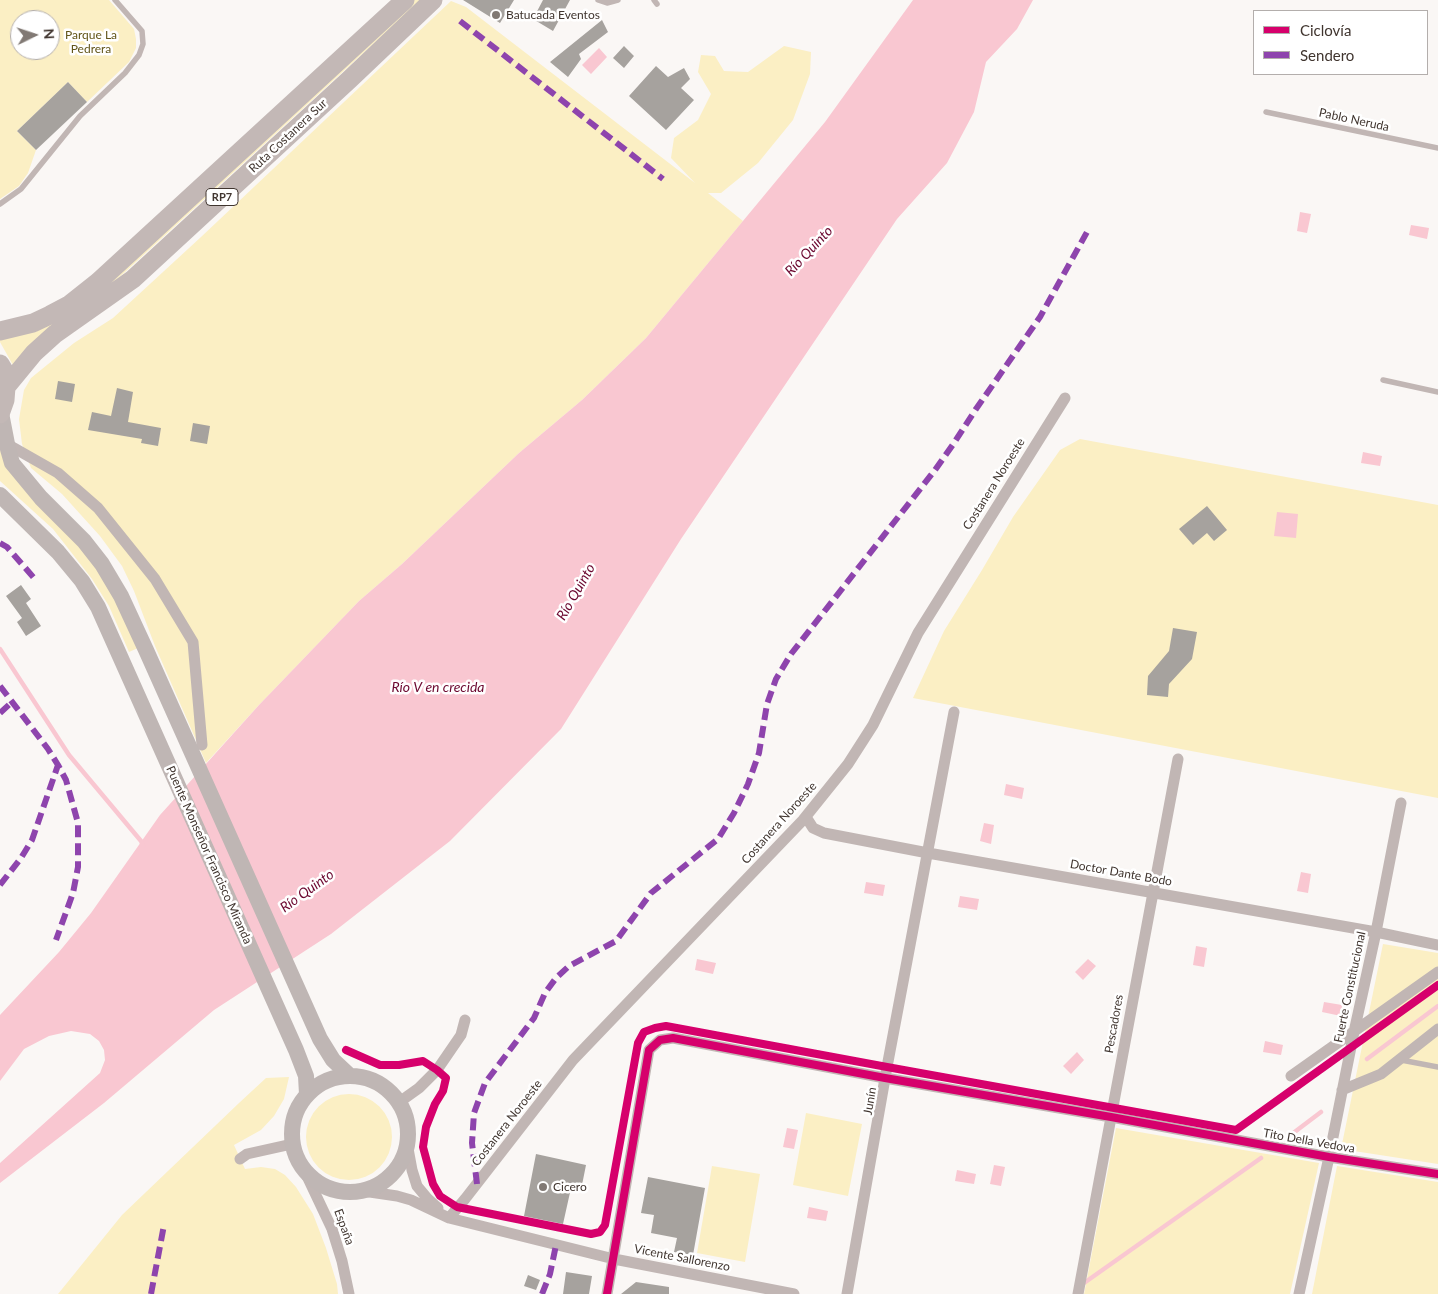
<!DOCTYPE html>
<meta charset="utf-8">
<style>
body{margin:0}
#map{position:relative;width:1438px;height:1294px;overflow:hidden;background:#faf7f5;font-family:Lato,sans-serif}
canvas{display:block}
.legend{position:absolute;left:1253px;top:10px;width:175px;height:65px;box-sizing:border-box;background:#fff;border:1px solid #b3aeac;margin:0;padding:6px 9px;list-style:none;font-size:15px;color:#40352f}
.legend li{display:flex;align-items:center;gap:10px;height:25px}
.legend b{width:25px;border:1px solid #b3aeac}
.north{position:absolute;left:10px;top:10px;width:50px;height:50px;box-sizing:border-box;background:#fff;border:1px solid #b3aeac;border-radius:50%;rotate:86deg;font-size:14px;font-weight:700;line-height:20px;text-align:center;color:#40352f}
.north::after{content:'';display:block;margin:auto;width:18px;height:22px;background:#817974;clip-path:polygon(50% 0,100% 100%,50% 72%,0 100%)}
</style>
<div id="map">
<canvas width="1438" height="1294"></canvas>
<ul class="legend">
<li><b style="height:6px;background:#d6006c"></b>Ciclovía</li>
<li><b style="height:6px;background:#8e44ad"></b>Sendero</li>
</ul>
<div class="north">N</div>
</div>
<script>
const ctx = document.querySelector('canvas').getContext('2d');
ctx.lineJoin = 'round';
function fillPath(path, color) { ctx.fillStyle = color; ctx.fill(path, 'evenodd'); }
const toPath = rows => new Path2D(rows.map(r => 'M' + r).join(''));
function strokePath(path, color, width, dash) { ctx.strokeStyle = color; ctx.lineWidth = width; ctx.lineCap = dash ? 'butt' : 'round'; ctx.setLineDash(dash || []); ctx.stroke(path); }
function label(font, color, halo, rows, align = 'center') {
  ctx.font = font + ' Lato,sans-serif'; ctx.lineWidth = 5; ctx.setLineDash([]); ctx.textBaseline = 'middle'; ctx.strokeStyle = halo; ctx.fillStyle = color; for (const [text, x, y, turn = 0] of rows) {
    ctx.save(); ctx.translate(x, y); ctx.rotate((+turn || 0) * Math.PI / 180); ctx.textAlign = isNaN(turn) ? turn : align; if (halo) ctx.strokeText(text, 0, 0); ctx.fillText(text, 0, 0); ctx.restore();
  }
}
fillPath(toPath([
 [0,0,109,0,134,29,136,39,136,48,129,62,87,102,68,82,17,131,36,150,28,173,19,186,0,199],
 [20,20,50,20,50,50,20,50],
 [412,0,421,0,124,273,14,367,0,342,0,333,35,326],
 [451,1,466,7,695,183,671,158,674,138,698,120,711,94,698,72,701,55,715,56,724,71,748,72,784,46,811,52,810,74,793,120,758,163,721,193,708,193,743,221,646,338,582,400,519,453,402,564,359,601,259,705,206,763,155,646,134,591,122,566,100,536,62,494,31,468,22,444,19,419,24,390,31,378,74,343,113,318,201,237],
 [0,435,107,579,138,648,129,652,109,606,92,579,53,529,0,481],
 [1080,439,1438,505,1438,798,913,698,944,631,982,570,1013,517,1060,450],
 [1383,944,1438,953,1438,1164,1341,1149],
 [289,1077,284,1099,274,1116,261,1130,234,1145,245,1169,261,1167,275,1169,285,1175,296,1187,313,1214,326,1248,337,1284,338,1294,58,1294,122,1215,239,1103,266,1078],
 '306 1137a43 43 0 1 1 86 0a43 43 0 1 1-86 0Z',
 [806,1113,862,1124,848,1196,793,1185],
 [1116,1128,1319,1163,1290,1294,1084,1294],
 [712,1166,760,1174,745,1262,697,1253],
 [1337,1166,1438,1182,1438,1294,1312,1294]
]), '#fbefc4');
fillPath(toPath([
 [913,0,1033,0,1017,29,986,62,974,112,947,163,897,219,681,539,561,729,450,841,331,934,214,1010,104,1103,0,1183,0,1163,100,1073,105,1060,104,1050,99,1041,90,1034,71,1031,49,1036,24,1049,0,1081,0,1015,59,952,91,913,160,815,259,705,359,601,402,564,519,453,582,400,646,338,825,122],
 [599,48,607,57,591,74,582,65],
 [1300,212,1311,214,1307,233,1297,231],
 [1411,225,1429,228,1427,239,1409,235],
 [1363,452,1382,456,1380,466,1361,463],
 [1277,512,1298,514,1296,538,1274,536],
 [1006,784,1024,788,1022,799,1004,795],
 [984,823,994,825,991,844,980,841],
 [1301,872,1311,874,1308,893,1297,891],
 [866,882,885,885,883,896,864,893],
 [960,896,979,899,977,910,958,907],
 [1196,946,1207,948,1204,967,1193,965],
 [697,959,716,963,713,974,695,970],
 [1088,959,1096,966,1083,980,1075,972],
 [1324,1002,1342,1005,1341,1016,1322,1012],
 [1265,1041,1283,1045,1281,1055,1263,1052],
 [1077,1052,1084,1060,1071,1074,1063,1066],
 [787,1128,798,1130,794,1149,783,1147],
 [994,1165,1005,1167,1001,1186,990,1184],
 [957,1170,976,1174,974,1184,955,1181],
 [809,1207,828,1211,826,1221,807,1218]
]), '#f9c7d1');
strokePath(toPath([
 [0,649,69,755,141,841,143,846],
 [1367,1059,1438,1006],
 [1288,1137,1321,1112],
 [1084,1283,1261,1158]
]), '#f9c7d1', 4.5);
fillPath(toPath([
 [463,0,514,0,500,23],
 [543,0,570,0,553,31,533,19],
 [602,20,608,32,579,54,581,59,568,77,550,62],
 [624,46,634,56,624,68,613,58],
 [656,66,668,77,684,68,690,79,681,88,694,100,666,130,629,96],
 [68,82,87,102,36,150,17,131],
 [58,381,75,384,72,402,55,399],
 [117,388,133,392,128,422,161,428,158,446,141,443,142,439,88,430,92,412,111,416],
 [193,423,210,426,207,444,190,441],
 [1207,506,1227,530,1214,541,1207,533,1193,545,1179,529],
 [21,585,31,599,26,603,41,626,26,636,17,622,22,618,6,596],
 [1173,628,1197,632,1192,659,1169,684,1168,697,1147,695,1148,676,1169,651],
 [536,1154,586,1165,581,1190,571,1188,563,1224,524,1216],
 [648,1177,705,1188,693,1255,674,1252,677,1238,651,1233,654,1215,641,1213],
 [566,1272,592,1276,589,1294,563,1294],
 [528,1275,540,1280,536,1290,524,1286],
 [636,1282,669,1287,669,1294,621,1294]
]), '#a6a29e');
strokePath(toPath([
 [598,0,607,3,618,0],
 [654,0,657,4],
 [1266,112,1438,148],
 [0,204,21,189,80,116,125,73,139,55,143,44,142,31,115,0],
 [1383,380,1438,392],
 [1401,1060,1438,1067]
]), '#c1b6b4', 5.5);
strokePath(toPath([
 [7,444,58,473,98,508,155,579,193,642,202,745],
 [806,817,813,828,824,833,928,853,1376,932,1438,945],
 [1291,1076,1438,972],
 [1342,1090,1381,1074,1438,1029],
 [398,1103,419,1088,437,1070,461,1035,465,1020],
 [407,1143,412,1170,417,1186,427,1198,438,1208],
 [240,1159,247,1154,292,1144],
 [305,1172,332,1229,342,1261,349,1294],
 [363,1191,397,1196,411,1200,449,1218,614,1259,794,1294],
 [449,1218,465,1199,573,1060,803,820,848,764,873,725,918,633,1065,398],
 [607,1294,649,1050,660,1040,673,1038,885,1078,1111,1117,1329,1157,1438,1174],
 [847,1294,887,1067,954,712],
 [1078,1294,1178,759],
 [1299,1294,1329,1157,1354,1032,1376,932,1401,803]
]), '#c1b6b4', 11);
strokePath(toPath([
 [1,413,8,449,12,463,41,498,84,541,102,564,121,596,146,650,320,1039,333,1060,349,1075],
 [0,495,58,552,82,581,98,607,296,1050,306,1076,307,1094],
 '292 1134a58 58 0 1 1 116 0a58 58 0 1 1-116 0Z'
]), '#bfb6b4', 16);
strokePath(toPath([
 [0,331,33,323,50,315,69,305,98,282,405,0],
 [0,364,3,369,6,387,5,400,0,414],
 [6,387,34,353,55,334,133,279,350,79,433,0]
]), '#c3b8b6', 19);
strokePath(toPath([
 [460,21,663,179],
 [0,543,7,547,34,578],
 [0,686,48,749,58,765,66,780,78,823,78,867,73,893,56,940],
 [0,713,12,702],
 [0,885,21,858,32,840,58,765],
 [477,1184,472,1143,474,1113,485,1083,534,1018,545,993,556,978,569,966,616,941,651,893,718,839,734,813,748,784,759,753,767,704,776,679,791,654,935,470,954,443,976,409,1040,317,1087,232],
 [151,1294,164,1225],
 [542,1294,550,1274,556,1245]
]), '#8e44ad', 6, [12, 6]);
strokePath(toPath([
 [346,1050,380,1065,399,1065,423,1061,437,1070,446,1078,443,1091,435,1104,426,1127,423,1147,433,1184,440,1196,457,1207,591,1234,600,1232,605,1225,638,1043,644,1032,655,1028,666,1026,887,1067,1236,1130,1438,985],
 [607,1294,649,1050,660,1040,673,1038,885,1078,1111,1117,1329,1157,1438,1174]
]), '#d6006c', 8);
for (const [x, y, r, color] of [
 [496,15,5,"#817974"],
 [543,1187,5,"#817974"]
]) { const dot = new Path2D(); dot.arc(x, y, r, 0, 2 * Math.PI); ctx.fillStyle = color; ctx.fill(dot); strokePath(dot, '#fff', 2); }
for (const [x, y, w] of [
 [222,197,32]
]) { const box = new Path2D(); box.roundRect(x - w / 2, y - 8.5, w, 17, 4); ctx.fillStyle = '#fff'; ctx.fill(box); strokePath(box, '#40352f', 1); }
label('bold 11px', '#40352f', null, [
 ["RP7",222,197]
]);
label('12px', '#40352f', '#fff', [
 ["Batucada Eventos",506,15],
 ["Cicero",553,1187]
], 'left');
label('12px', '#625519', '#fff', [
 ["Parque La",91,35],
 ["Pedrera",91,49]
]);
label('12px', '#40352f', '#fff', [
 ["Pablo Neruda",1354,120,12],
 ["Ruta Costanera Sur",288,136,-43],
 ["Costanera Noroeste",994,484,-58],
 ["Costanera Noroeste",779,823,-48],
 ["Puente Monseñor Francisco Miranda",209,855,66],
 ["Doctor Dante Bodo",1121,873,10],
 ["Fuerte Constitucional",1350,987,-78],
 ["Pescadores",1114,1024,-80],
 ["Junín",870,1101,-80],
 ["Costanera Noroeste",507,1123,-52],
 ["Tito Della Vedova",1309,1141,10],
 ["España",344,1227,70],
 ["Vicente Sallorenzo",682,1258,11]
]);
label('italic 14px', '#6c0830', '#fff', [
 ["Río Quinto",809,251,-47],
 ["Río Quinto",576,592,-60],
 ["Río V en crecida",438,687],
 ["Río Quinto",307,891,-36]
]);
</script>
